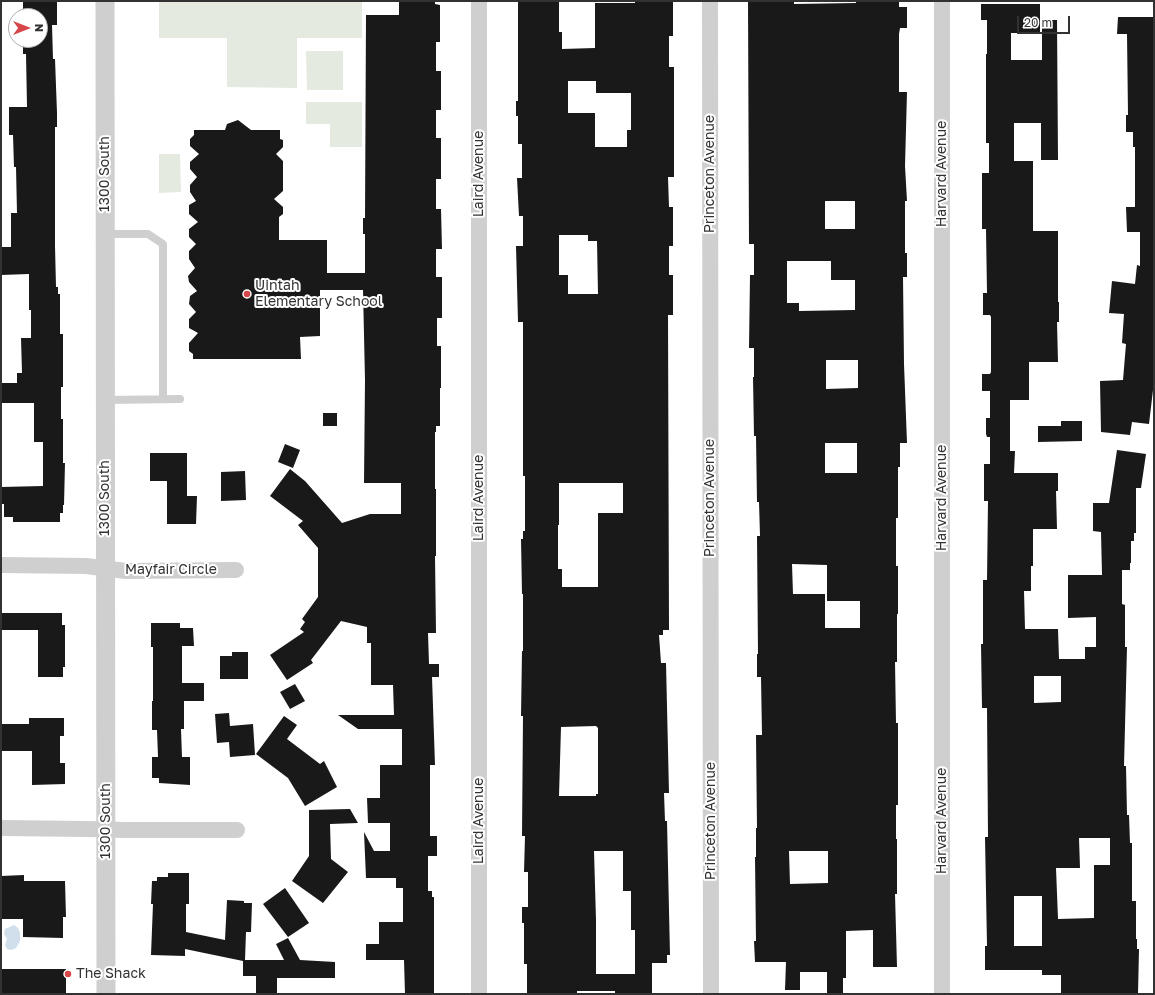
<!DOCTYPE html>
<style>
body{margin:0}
#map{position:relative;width:1155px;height:995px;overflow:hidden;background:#fff;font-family:"Golos Text",sans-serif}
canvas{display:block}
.frame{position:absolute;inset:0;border:2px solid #323232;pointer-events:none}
.north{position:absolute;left:8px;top:8px;width:40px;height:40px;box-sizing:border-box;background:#fff;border:1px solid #adadad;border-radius:50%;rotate:90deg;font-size:11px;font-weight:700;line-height:16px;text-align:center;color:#323232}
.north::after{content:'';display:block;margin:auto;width:14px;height:18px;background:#d74648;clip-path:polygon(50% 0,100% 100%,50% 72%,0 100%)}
.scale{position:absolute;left:1017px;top:16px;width:53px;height:18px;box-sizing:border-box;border:2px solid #323232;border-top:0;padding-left:5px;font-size:12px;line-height:14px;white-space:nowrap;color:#323232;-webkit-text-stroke:3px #fff;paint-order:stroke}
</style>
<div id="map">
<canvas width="1155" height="995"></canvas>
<div class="frame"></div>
<div class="north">N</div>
<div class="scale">20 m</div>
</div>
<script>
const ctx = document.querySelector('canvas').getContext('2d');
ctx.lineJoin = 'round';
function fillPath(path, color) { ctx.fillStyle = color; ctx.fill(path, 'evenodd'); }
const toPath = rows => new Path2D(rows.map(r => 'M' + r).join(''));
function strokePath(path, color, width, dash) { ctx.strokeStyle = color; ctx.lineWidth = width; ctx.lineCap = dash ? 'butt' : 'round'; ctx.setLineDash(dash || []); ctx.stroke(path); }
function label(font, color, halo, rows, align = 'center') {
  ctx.font = font + ' "Golos Text",sans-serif'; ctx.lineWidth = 4; ctx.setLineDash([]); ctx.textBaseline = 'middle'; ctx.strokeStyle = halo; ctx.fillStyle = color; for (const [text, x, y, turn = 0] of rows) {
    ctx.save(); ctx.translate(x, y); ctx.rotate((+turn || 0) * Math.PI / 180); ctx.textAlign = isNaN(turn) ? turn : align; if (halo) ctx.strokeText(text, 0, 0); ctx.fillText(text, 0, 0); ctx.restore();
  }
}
fillPath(toPath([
 [159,1,362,1,362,38,297,38,297,88,227,87,227,38,159,38],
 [306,51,343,51,343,90,307,90],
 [306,102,362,102,362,147,330,147,330,124,306,124],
 [159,154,180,154,181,192,159,193]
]), '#e4eadf');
fillPath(toPath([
 [14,925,18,928,20,933,20,941,16,948,11,950,7,949,5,945,7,939,4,934,5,929]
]), '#d0dfeb');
fillPath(toPath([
 [23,1,57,1,57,25,52,25,53,59,55,59,57,113,57,127,55,127,55,246,56,287,58,287,58,294,60,294,60,334,63,334,63,387,61,387,61,419,63,419,63,463,65,463,64,505,63,505,63,513,60,513,60,522,13,522,13,517,4,517,4,504,1,504,1,487,43,486,43,442,34,442,34,403,1,403,1,383,17,383,17,373,22,373,21,338,31,338,31,310,29,310,29,274,1,275,1,247,11,247,11,213,17,213,16,167,14,167,13,135,9,135,9,107,27,107,26,54,23,54,23,40,40,40,40,16,23,16],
 [399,1,435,1,435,4,440,5,440,42,436,42,436,71,441,71,441,110,436,110,436,138,441,138,441,179,436,179,436,209,441,209,442,249,436,249,436,277,442,277,442,318,437,318,437,346,441,346,441,388,440,388,440,426,436,426,436,432,435,432,435,489,436,489,436,556,435,556,436,633,428,633,429,664,439,664,439,677,432,677,435,765,430,765,430,836,437,836,437,856,428,856,428,891,432,891,432,897,434,897,434,994,405,994,404,960,366,960,366,944,379,944,379,922,403,922,403,888,396,888,396,878,366,878,364,832,374,851,390,851,390,823,368,823,367,798,380,798,380,765,402,765,402,729,358,729,338,715,394,715,393,685,371,685,371,643,367,643,367,627,341,621,311,660,313,663,287,680,270,655,304,632,300,629,305,622,302,619,318,597,318,548,298,525,303,521,270,496,290,469,305,481,342,523,370,514,401,514,401,483,364,483,365,380,363,290,320,290,320,336,300,337,301,359,193,359,193,354,189,351,189,343,198,333,189,328,189,319,196,312,189,304,190,296,197,291,189,282,188,276,195,268,189,259,189,251,196,244,189,237,189,229,198,222,189,214,189,205,196,201,190,192,190,185,197,177,190,169,190,162,199,154,190,146,190,139,194,135,194,130,225,130,227,124,238,120,251,130,280,130,280,139,283,140,283,147,276,154,283,161,283,191,274,199,283,207,283,214,279,217,279,240,327,240,327,273,365,273,365,234,363,234,363,218,365,218,366,15,399,15],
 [518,1,559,1,559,32,562,32,562,49,595,48,595,3,635,3,635,1,673,1,673,36,669,36,669,67,674,67,674,177,668,177,669,207,673,207,673,246,669,246,669,275,673,275,673,315,668,315,669,630,663,630,663,635,659,635,661,663,666,663,669,793,664,793,665,821,667,821,670,955,667,955,667,963,652,963,652,994,615,994,615,991,577,991,577,994,527,994,527,964,524,964,524,923,522,923,522,907,528,907,528,872,524,872,525,836,522,836,523,716,521,716,522,651,523,651,523,594,522,594,521,539,523,539,523,531,525,531,525,476,523,476,523,322,518,322,516,246,523,246,523,216,519,216,517,178,522,178,522,144,518,144,518,116,516,116,516,101,518,101],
 [568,81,596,81,596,93,631,93,631,130,627,130,627,147,595,147,595,113,568,113],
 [559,235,588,235,588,241,597,241,598,294,568,294,568,275,559,275],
 [559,483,623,483,623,513,598,513,598,587,562,587,562,569,558,569,558,525,559,525],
 [596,726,598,728,598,794,596,794,596,796,559,796,561,727],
 [594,851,623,851,623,891,631,891,631,930,635,930,635,974,596,974,596,920],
 [748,1,794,1,794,4,856,3,856,1,899,1,899,7,907,7,907,28,900,28,899,34,899,92,907,92,905,166,907,201,905,201,905,253,907,253,907,277,903,277,904,364,907,443,900,443,900,467,898,467,898,518,896,518,896,566,898,566,898,614,897,614,897,662,895,662,896,723,898,723,898,805,896,805,896,839,897,839,897,894,895,894,897,967,873,967,873,930,846,931,846,978,843,978,843,994,827,994,827,972,800,972,800,990,785,990,786,962,755,962,754,941,756,941,755,857,756,857,756,828,757,828,756,735,762,735,761,677,757,677,757,654,758,654,757,536,760,536,759,502,757,502,756,436,754,436,753,377,754,377,754,348,749,348,750,275,754,275,754,244,749,244],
 [825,201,855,201,855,229,825,229],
 [787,261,831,261,831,280,855,280,855,310,799,311,799,303,787,303],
 [826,360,858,360,858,388,826,389],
 [825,443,857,443,857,473,825,473],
 [792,564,827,565,827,601,860,601,860,628,825,628,825,594,793,594],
 [789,851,828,851,828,883,790,884],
 [981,4,1040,4,1040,33,1011,33,1011,60,1042,60,1042,20,1057,20,1058,160,1041,160,1041,123,1014,123,1014,161,1033,161,1033,231,1058,231,1058,302,1059,302,1059,322,1057,322,1058,362,1029,362,1029,400,1010,400,1010,451,1015,451,1014,473,1058,473,1058,491,1056,491,1057,529,1033,529,1033,566,1031,566,1031,591,1024,591,1025,629,1058,629,1059,659,1085,659,1085,647,1096,647,1096,617,1068,618,1068,575,1102,575,1101,532,1093,531,1093,503,1109,503,1117,450,1146,454,1141,488,1136,488,1136,533,1134,533,1134,541,1131,541,1131,563,1130,563,1130,570,1122,570,1122,604,1125,605,1125,647,1127,647,1124,766,1126,766,1127,815,1129,815,1130,843,1132,843,1132,901,1136,901,1136,939,1137,939,1137,949,1139,949,1138,994,1061,994,1061,975,1042,975,1042,970,985,970,985,946,987,946,985,837,988,837,987,708,982,708,981,644,983,644,983,580,987,580,988,501,984,501,984,464,990,464,990,437,987,437,986,434,986,418,990,418,990,391,982,391,982,374,990,374,991,372,991,317,990,315,983,315,983,293,987,293,986,229,982,229,982,173,989,173,989,143,986,143,986,54,987,54,987,20,981,20],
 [1034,676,1061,676,1061,702,1034,703],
 [1079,838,1110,838,1110,865,1094,865,1094,918,1058,919,1056,868,1080,868],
 [1014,896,1042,896,1042,946,1014,946],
 [1118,17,1154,17,1154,390,1153,390,1149,424,1132,422,1130,435,1101,432,1100,381,1123,380,1126,344,1122,343,1124,314,1109,313,1112,281,1135,284,1137,265,1140,266,1140,232,1127,232,1126,207,1135,207,1135,147,1133,147,1133,132,1126,132,1126,115,1128,115,1127,34,1117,34],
 [323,413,337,413,337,426,323,426],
 [1061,421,1082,421,1082,441,1038,442,1038,426,1061,426],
 [285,444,300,450,293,468,278,462],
 [150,453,187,453,187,496,197,496,196,524,167,524,167,481,150,481],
 [245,471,246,500,221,501,221,472],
 [1,613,62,613,62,625,65,625,65,667,63,667,63,677,38,677,38,630,1,630],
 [151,623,180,623,180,628,193,628,194,646,182,646,182,683,204,683,204,701,184,701,184,729,181,729,182,757,190,757,190,785,159,783,159,778,152,778,152,757,158,757,157,730,152,730,152,701,153,701,153,647,151,647],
 [232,652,248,652,248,679,220,679,220,656,232,656],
 [295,684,305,701,290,709,280,692],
 [229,713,230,726,253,724,255,755,230,757,229,742,217,743,215,714],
 [284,716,297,725,287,739,320,764,324,761,337,787,305,806,288,778,256,754],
 [29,718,64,718,64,736,60,736,60,763,65,763,65,784,32,785,32,751,1,751,1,724,29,724],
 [350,809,358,823,330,824,331,859,348,872,323,903,292,881,309,856,309,810],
 [168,873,189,873,189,904,186,904,186,932,225,940,227,900,244,901,244,903,252,903,251,932,246,932,245,960,284,960,276,944,288,938,300,960,335,962,335,978,277,978,277,994,256,994,256,976,243,976,243,961,185,949,185,956,151,955,153,904,151,904,152,881,157,881,157,877,168,877],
 [24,875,24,881,65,881,66,917,63,917,63,938,23,937,23,919,1,919,1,876],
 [285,888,309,923,288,937,263,904],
 [1,969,66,969,66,994,1,994]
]), '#191919');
strokePath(toPath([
 [105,234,148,234,163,244,163,399],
 [106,400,180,399]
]), '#cfcfcf', 8);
strokePath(toPath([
 [479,1,479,994],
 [710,1,711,994],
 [942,1,942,994],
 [1,565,86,566,126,571,236,570],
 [1,828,86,829,126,830,237,830]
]), '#cfcfcf', 16);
strokePath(toPath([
 [105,1,106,994]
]), '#cfcfcf', 19);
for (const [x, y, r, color] of [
 [247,294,4,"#d74648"],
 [68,974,4,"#d74648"]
]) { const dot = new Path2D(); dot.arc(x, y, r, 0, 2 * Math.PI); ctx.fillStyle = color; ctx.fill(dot); strokePath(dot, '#fff', 1.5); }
label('14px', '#323232', '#fff', [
 ["1300 South",105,174,-90],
 ["Laird Avenue",479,174,-90],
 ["Princeton Avenue",710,174,-90],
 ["Harvard Avenue",942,174,-90],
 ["1300 South",105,498,-90],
 ["Laird Avenue",479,498,-90],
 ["Princeton Avenue",710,498,-90],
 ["Harvard Avenue",942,498,-90],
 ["Mayfair Circle",171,570],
 ["1300 South",106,821,-90],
 ["Laird Avenue",479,821,-90],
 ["Princeton Avenue",711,821,-90],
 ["Harvard Avenue",942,821,-90]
]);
label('14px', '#323232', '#fff', [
 ["Uintah",255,286],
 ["Elementary School",255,302],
 ["The Shack",76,974]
], 'left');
</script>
